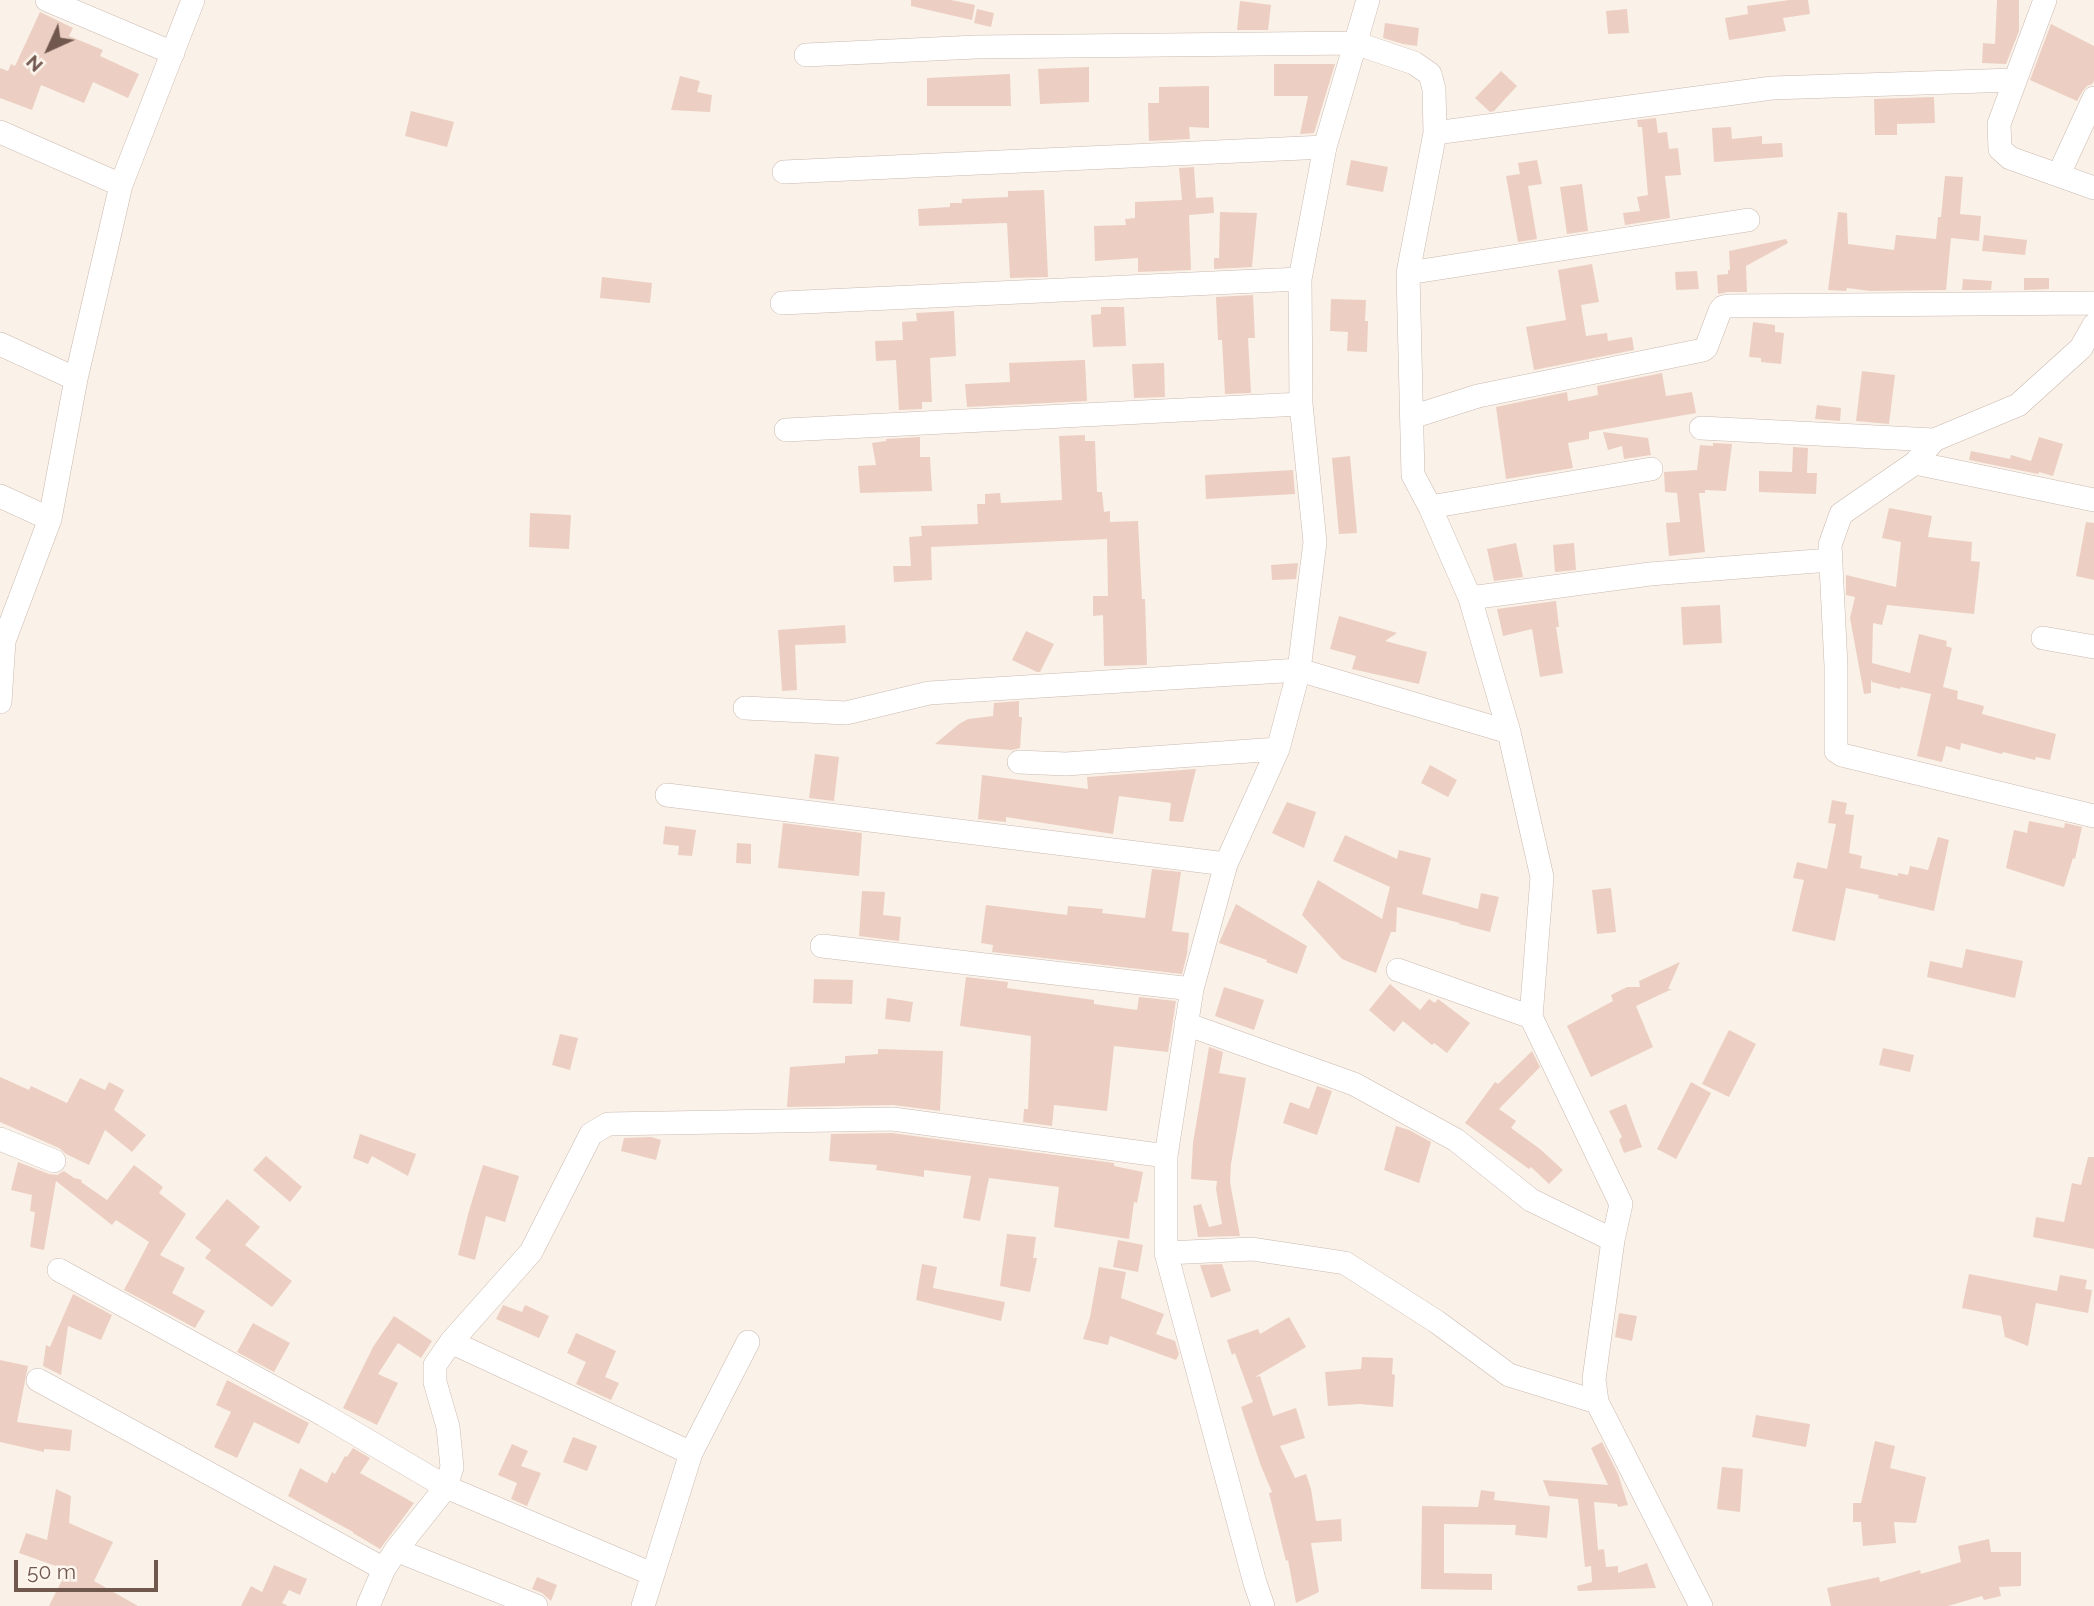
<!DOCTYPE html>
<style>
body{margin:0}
#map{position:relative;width:2094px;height:1606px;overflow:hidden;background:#faf1e8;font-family:Raleway,sans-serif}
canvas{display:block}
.north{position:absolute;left:14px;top:14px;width:70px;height:70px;-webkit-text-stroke:5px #fdf6ee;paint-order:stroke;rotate:225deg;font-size:19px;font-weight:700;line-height:28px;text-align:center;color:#71584f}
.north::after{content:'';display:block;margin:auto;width:24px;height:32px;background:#71584f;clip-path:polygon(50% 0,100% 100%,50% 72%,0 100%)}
.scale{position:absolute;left:14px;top:1560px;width:144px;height:32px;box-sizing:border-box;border:4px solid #71584f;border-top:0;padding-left:9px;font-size:21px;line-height:24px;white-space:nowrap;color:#71584f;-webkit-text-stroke:5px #fdf6ee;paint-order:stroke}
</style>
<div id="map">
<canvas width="2094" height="1606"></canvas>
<div class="north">N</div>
<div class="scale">50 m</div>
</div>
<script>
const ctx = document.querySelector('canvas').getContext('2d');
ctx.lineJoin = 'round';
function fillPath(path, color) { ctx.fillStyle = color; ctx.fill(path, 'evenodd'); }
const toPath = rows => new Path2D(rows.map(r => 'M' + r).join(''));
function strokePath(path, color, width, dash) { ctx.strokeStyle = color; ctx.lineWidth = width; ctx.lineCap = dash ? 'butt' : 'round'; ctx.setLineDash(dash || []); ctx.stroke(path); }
fillPath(toPath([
 [911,0,951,0,975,5,972,20,911,6],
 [1789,0,1808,0,1810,14,1783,18,1786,31,1729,40,1725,18,1748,14,1747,6],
 [1997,0,2019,0,2019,31,2006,64,1982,63,1983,43,1995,44],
 [1240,1,1271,5,1268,30,1237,30],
 [977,9,994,13,991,27,974,23],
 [1627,9,1629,33,1608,34,1606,11],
 [40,12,73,28,69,36,103,50,100,56,139,74,128,98,93,82,84,103,41,85,32,110,0,98,0,68,8,71,11,64,15,66],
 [1385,23,1419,28,1417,46,1403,44,1383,38],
 [2051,24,2094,46,2094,81,2092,84,2087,86,2082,92,2077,101,2030,80],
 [1274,64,1335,64,1314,133,1300,134,1308,96,1274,96],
 [1089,67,1089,102,1040,104,1038,69],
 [1501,71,1517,86,1494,111,1490,112,1475,98],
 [1010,74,1011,106,927,106,927,78],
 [680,76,700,81,697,92,712,95,710,112,671,110],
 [1209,86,1209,128,1189,127,1190,139,1149,141,1148,103,1159,103,1159,87],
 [1934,97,1935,123,1897,124,1897,135,1875,135,1874,99],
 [411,111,454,122,447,147,405,136],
 [1656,118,1658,133,1667,132,1669,149,1678,148,1681,175,1665,176,1670,218,1625,225,1623,213,1640,211,1637,197,1648,195,1642,127,1638,127,1637,120],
 [1731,127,1732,139,1762,136,1762,144,1782,143,1783,157,1714,162,1712,128],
 [1351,160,1388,167,1383,192,1346,185],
 [1537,160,1542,184,1528,186,1537,239,1518,242,1506,176,1520,174,1518,163],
 [1194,167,1196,198,1213,197,1214,213,1189,215,1191,270,1138,272,1138,258,1095,261,1094,226,1126,225,1125,219,1135,218,1135,202,1182,200,1179,168],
 [1945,176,1963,177,1960,214,1981,216,1979,241,1951,238,1946,290,1870,291,1847,288,1846,291,1828,290,1838,212,1847,213,1848,244,1894,250,1896,235,1936,239,1938,217,1941,217],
 [1582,184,1588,231,1567,234,1560,187],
 [1044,190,1048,277,1010,278,1007,223,919,226,918,209,950,207,950,203,962,203,962,199,1008,197,1008,191],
 [1220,212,1257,213,1252,267,1214,269,1214,258,1219,258],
 [1984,235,2027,240,2025,255,1982,251],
 [1786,239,1788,243,1746,266,1747,292,1728,292,1718,294,1717,275,1728,274,1728,270,1730,270,1729,251],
 [1592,264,1599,302,1581,305,1586,336,1607,333,1608,341,1632,337,1634,350,1534,370,1526,327,1566,320,1558,270],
 [1697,271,1699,289,1676,290,1675,272],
 [602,277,652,283,650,303,600,298],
 [2024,278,2049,278,2049,289,2024,290],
 [1963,279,1992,281,1991,290,1962,290],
 [1253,295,1255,338,1248,338,1251,393,1225,394,1222,340,1218,340,1216,297],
 [1331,299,1366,300,1365,321,1368,321,1367,352,1347,351,1348,332,1330,331],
 [1101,307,1124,307,1126,346,1093,347,1091,315,1101,314],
 [954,311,956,356,930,358,932,402,922,402,922,409,899,410,896,360,876,361,875,341,903,340,902,322,917,321,916,313],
 [1753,322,1775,325,1775,332,1784,333,1781,364,1761,362,1761,358,1749,357],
 [1085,360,1087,401,967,407,965,384,1010,382,1009,363],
 [1164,363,1165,397,1134,398,1132,364],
 [1862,371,1895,375,1889,424,1856,421],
 [1662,373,1666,396,1692,392,1696,413,1589,432,1589,439,1568,443,1573,468,1506,479,1496,407,1567,392,1568,401,1598,395,1597,386],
 [1817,405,1841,408,1840,421,1815,419],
 [1603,432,1648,438,1651,455,1624,459,1622,446,1608,450],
 [1085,435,1085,441,1095,441,1097,492,1102,492,1104,512,1110,511,1110,522,1138,521,1142,599,1145,599,1147,665,1104,666,1103,615,1093,616,1093,596,1108,596,1107,539,931,547,932,580,894,582,893,566,911,566,909,537,922,536,921,526,978,524,977,504,985,504,985,494,1000,493,1001,503,1062,500,1059,436],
 [920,437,920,457,930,457,932,491,860,493,858,466,876,465,872,443,886,441,886,439],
 [2039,437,2063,444,2053,476,2039,472,2038,474,1969,460,1971,451,2010,459,2011,455,2031,461],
 [1713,443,1732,444,1726,491,1705,490,1705,493,1699,493,1705,552,1669,556,1666,523,1680,522,1677,493,1665,492,1664,472,1697,470,1700,445,1713,446],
 [1793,447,1808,448,1807,473,1817,473,1816,494,1759,492,1759,471,1792,472],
 [1350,456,1357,533,1339,534,1332,458],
 [1293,470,1295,494,1206,499,1205,475],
 [1889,508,1932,516,1928,537,1972,542,1971,561,1980,562,1974,614,1887,605,1882,625,1873,623,1872,663,1910,673,1919,634,1947,641,1946,646,1952,648,1943,687,1958,691,1957,699,1984,706,1982,714,2056,734,2050,760,2036,757,2035,760,2003,752,2002,754,1961,743,1960,750,1946,746,1942,762,1917,756,1931,694,1901,687,1900,689,1872,682,1871,679,1871,693,1864,694,1850,618,1855,597,1846,595,1846,575,1896,587,1901,542,1882,538],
 [530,513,571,515,569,549,529,547],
 [2086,522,2094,523,2094,580,2076,576],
 [1516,543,1523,577,1494,581,1487,549],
 [1574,543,1576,570,1555,572,1553,545],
 [1298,563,1296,579,1272,580,1271,565],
 [1556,601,1559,627,1556,627,1563,673,1540,677,1532,629,1503,636,1497,609],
 [1720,605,1722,643,1683,645,1681,607],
 [1339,616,1397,633,1385,641,1427,652,1419,684,1352,669,1356,656,1330,649],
 [845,625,846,643,795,645,797,690,782,691,778,630],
 [1026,631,1054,644,1040,672,1037,672,1012,660],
 [1019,701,1019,717,1022,717,1020,748,1012,750,935,744,959,724,968,719,993,716,994,703],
 [815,754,839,757,834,801,809,798],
 [1430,765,1457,780,1448,797,1421,783],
 [1196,769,1183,822,1169,821,1171,803,1119,796,1113,834,1006,817,1006,822,978,819,982,775,1088,789,1087,777],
 [1832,800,1847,803,1845,814,1854,815,1849,853,1862,856,1860,868,1898,876,1898,873,1908,875,1910,866,1928,870,1938,837,1949,840,1934,911,1878,898,1879,895,1846,888,1835,941,1792,931,1804,880,1793,878,1797,862,1827,869,1836,824,1828,823],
 [1287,802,1316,812,1304,848,1272,833],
 [2029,821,2064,828,2065,823,2082,827,2075,859,2073,858,2064,887,2006,868,2014,830,2027,833],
 [783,823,862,833,859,876,778,868],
 [665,826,696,830,692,856,678,855,679,846,663,844],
 [1345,835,1397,859,1399,850,1431,858,1422,894,1478,909,1481,893,1499,897,1490,932,1459,924,1460,923,1397,907,1396,932,1391,932,1376,973,1342,959,1302,915,1318,880,1382,919,1390,887,1333,861],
 [737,843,751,844,751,864,736,863],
 [1152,869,1181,872,1172,931,1189,933,1187,954,1182,974,992,952,993,945,981,943,986,905,1067,915,1068,906,1103,909,1102,913,1145,918],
 [1611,888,1616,932,1597,934,1592,890],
 [862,891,885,892,883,915,901,917,899,941,859,936],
 [1236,904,1307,946,1297,974,1266,962,1267,960,1219,943],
 [1966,949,2023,961,2015,998,1927,977,1930,961,1962,968],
 [1680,962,1668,989,1672,989,1636,1006,1653,1047,1591,1077,1567,1026,1613,1001,1611,995,1627,987,1640,987,1639,981],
 [966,977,1008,982,1007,988,1094,1000,1094,1004,1137,1010,1139,997,1176,1001,1168,1052,1114,1046,1107,1111,1054,1105,1052,1126,1023,1122,1024,1109,1028,1109,1031,1036,960,1026],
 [814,979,853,980,852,1004,813,1003],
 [1390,984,1420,1010,1429,999,1435,1003,1438,999,1470,1023,1447,1053,1434,1043,1432,1045,1403,1021,1394,1032,1369,1010],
 [1224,987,1264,1000,1254,1030,1215,1016],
 [887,998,913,1002,910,1022,885,1019],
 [1729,1030,1756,1044,1729,1097,1702,1084],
 [560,1034,578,1038,570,1070,552,1065],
 [1209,1047,1223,1052,1219,1073,1246,1078,1231,1164,1230,1182,1240,1236,1198,1237,1193,1206,1201,1204,1209,1227,1222,1224,1216,1189,1217,1181,1191,1179,1193,1143],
 [1883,1048,1914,1055,1910,1072,1879,1065],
 [878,1049,943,1051,940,1111,893,1105,787,1107,790,1067,845,1063,845,1056,878,1054],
 [1532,1051,1540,1067,1499,1109,1516,1121,1511,1128,1540,1149,1563,1170,1549,1184,1531,1167,1529,1169,1465,1123,1495,1082,1498,1084],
 [0,1077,29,1090,31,1086,67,1103,80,1078,105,1090,109,1082,124,1090,114,1110,146,1135,132,1152,105,1130,89,1165,66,1154,59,1148,0,1122],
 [1691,1082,1711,1093,1676,1159,1657,1149],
 [1317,1086,1332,1091,1317,1135,1283,1123,1290,1102,1309,1109],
 [1626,1104,1642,1147,1624,1153,1619,1140,1622,1137,1609,1111],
 [1396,1126,1409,1130,1431,1142,1419,1183,1384,1170],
 [892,1133,1114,1163,1114,1166,1143,1172,1137,1203,1134,1202,1129,1239,1054,1227,1059,1187,989,1178,980,1221,963,1218,971,1176,924,1170,924,1177,876,1170,877,1165,829,1161,831,1134],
 [360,1134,416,1154,408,1176,372,1156,368,1164,353,1158],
 [651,1137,661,1140,656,1160,621,1151,624,1138],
 [266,1156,302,1187,290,1202,253,1170],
 [2088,1157,2094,1157,2094,1249,2033,1237,2036,1217,2064,1222,2072,1183,2081,1185],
 [18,1162,49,1174,57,1175,64,1171,74,1178,82,1180,81,1182,107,1200,134,1165,163,1187,159,1193,186,1214,160,1255,185,1268,172,1293,205,1311,195,1328,124,1290,149,1242,116,1220,112,1225,56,1181,44,1250,30,1247,35,1212,30,1211,32,1195,11,1190],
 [483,1165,519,1176,505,1222,486,1216,475,1260,458,1255,469,1211],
 [227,1199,260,1227,245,1245,292,1281,272,1307,205,1258,211,1250,195,1238],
 [1007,1234,1036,1237,1033,1258,1037,1258,1030,1292,1000,1286],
 [1118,1240,1143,1245,1138,1272,1113,1267],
 [922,1264,937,1267,933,1288,1005,1302,1001,1321,916,1300],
 [1222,1264,1231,1291,1211,1298,1200,1265],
 [1099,1267,1126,1272,1121,1298,1164,1314,1156,1334,1175,1341,1179,1354,1176,1360,1110,1336,1108,1345,1083,1339,1090,1317],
 [1969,1274,2057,1291,2060,1275,2087,1280,2085,1289,2092,1290,2088,1313,2036,1303,2028,1346,2005,1337,2001,1316,1962,1308],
 [73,1294,112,1315,101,1340,68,1326,61,1375,43,1366,46,1345,50,1347],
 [503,1305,522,1312,525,1305,549,1316,539,1338,496,1319],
 [1619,1313,1637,1316,1632,1341,1615,1337],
 [394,1316,432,1341,421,1358,398,1343,378,1374,398,1383,377,1425,343,1408,373,1347],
 [1289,1317,1306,1347,1255,1377,1260,1376,1273,1416,1296,1408,1305,1438,1280,1446,1295,1478,1306,1474,1311,1489,1316,1521,1341,1519,1342,1541,1311,1543,1319,1592,1296,1603,1288,1560,1286,1561,1269,1493,1272,1492,1261,1466,1241,1407,1253,1402,1235,1353,1232,1355,1227,1340,1258,1329,1260,1334],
 [253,1323,290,1343,274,1372,237,1352],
 [576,1333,616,1351,605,1377,619,1383,611,1400,576,1384,586,1362,567,1353],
 [1362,1357,1393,1358,1392,1374,1395,1375,1393,1407,1360,1404,1328,1406,1325,1372,1361,1369],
 [0,1360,28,1366,17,1422,72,1430,70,1451,44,1449,44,1452,0,1442],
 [227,1380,309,1423,299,1444,254,1422,237,1458,214,1447,231,1412,216,1405],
 [1756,1415,1810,1424,1806,1447,1752,1437],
 [573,1437,597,1446,587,1471,563,1462],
 [1875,1441,1895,1446,1890,1468,1926,1477,1916,1523,1894,1522,1896,1543,1863,1546,1861,1522,1853,1522,1853,1503,1861,1503],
 [1602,1442,1618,1474,1628,1505,1618,1507,1617,1504,1594,1502,1598,1550,1604,1549,1606,1567,1618,1566,1618,1573,1647,1563,1656,1588,1578,1591,1577,1586,1592,1582,1591,1566,1585,1567,1578,1499,1549,1496,1543,1480,1608,1485,1591,1448],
 [512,1444,528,1451,521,1466,541,1473,527,1506,511,1499,517,1483,498,1475],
 [353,1448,370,1458,360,1473,414,1503,380,1549,353,1533,353,1532,288,1496,300,1468,327,1483,332,1472,335,1474,345,1456,347,1457],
 [1722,1467,1743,1469,1740,1512,1717,1509],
 [56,1489,71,1496,69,1523,113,1542,94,1581,138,1606,49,1606,67,1570,19,1553,26,1533,47,1540],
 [1481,1490,1495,1492,1494,1500,1550,1506,1547,1538,1515,1535,1516,1525,1444,1524,1444,1573,1492,1574,1492,1590,1421,1589,1422,1506,1478,1507],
 [1989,1539,1991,1552,2021,1552,2021,1586,1999,1587,2001,1596,1984,1600,1982,1596,1948,1606,1831,1606,1827,1588,1879,1577,1880,1582,1920,1570,1921,1574,1961,1562,1958,1546],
 [274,1565,307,1579,300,1595,289,1590,282,1603,288,1606,241,1606,251,1586,262,1592],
 [537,1577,557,1585,551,1601,542,1593,532,1589]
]), '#eccfc2');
const street = toPath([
 [47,0,173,53],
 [2045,0,1999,124,2000,149,2010,158,2094,188],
 [806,55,976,47,1355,43,1414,63,1430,74,1434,89,1435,133,1408,273,1413,475,1430,507,1470,598,1509,732,1542,877,1531,1017,1621,1204,1613,1240,1594,1379,1597,1402,1701,1606],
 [0,132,121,185],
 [1435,133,1772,88,2014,80],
 [784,172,1325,147],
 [2059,174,2094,98],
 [1408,273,1748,220],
 [782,303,1300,279],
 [2094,325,2081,348,2018,405,1934,440,1915,463,1841,514,1830,545,1836,666,1836,751,1842,755,2094,816],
 [0,344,76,379],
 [1412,417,1478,396,1703,350,1706,348,1720,311,1723,307,1728,306,2094,303],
 [1701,428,1934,440],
 [786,430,1301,404],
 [1915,463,2094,500],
 [0,496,50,519],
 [1430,507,1651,469],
 [1470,598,1650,574,1830,560],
 [2043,638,2094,647],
 [0,702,4,641,50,519,76,379,121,185,193,0],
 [745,708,846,713,929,693,1299,670,1509,732],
 [1019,762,1066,764,1278,749],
 [667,795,1226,864],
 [822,946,1192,989],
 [1398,970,1531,1017],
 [1186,1024,1354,1084,1456,1140,1531,1200,1613,1240],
 [0,1139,54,1161],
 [1166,1253,1252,1249,1345,1263,1437,1322,1509,1375,1597,1402],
 [59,1270,324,1415,446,1487,652,1574],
 [451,1342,691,1453],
 [38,1380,384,1569],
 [396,1550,536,1606],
 [368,1606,384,1569,396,1550,446,1487,452,1467,448,1427,435,1382,435,1365,451,1342,531,1252,591,1134,608,1124,893,1119,1166,1156],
 [643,1606,691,1453,748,1342],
 [1263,1606,1255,1583,1166,1253,1166,1156,1192,989,1226,864,1278,749,1299,670,1315,542,1301,404,1300,279,1325,147,1368,0]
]);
strokePath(street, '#cbb9af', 24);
strokePath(street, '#fff', 23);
</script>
